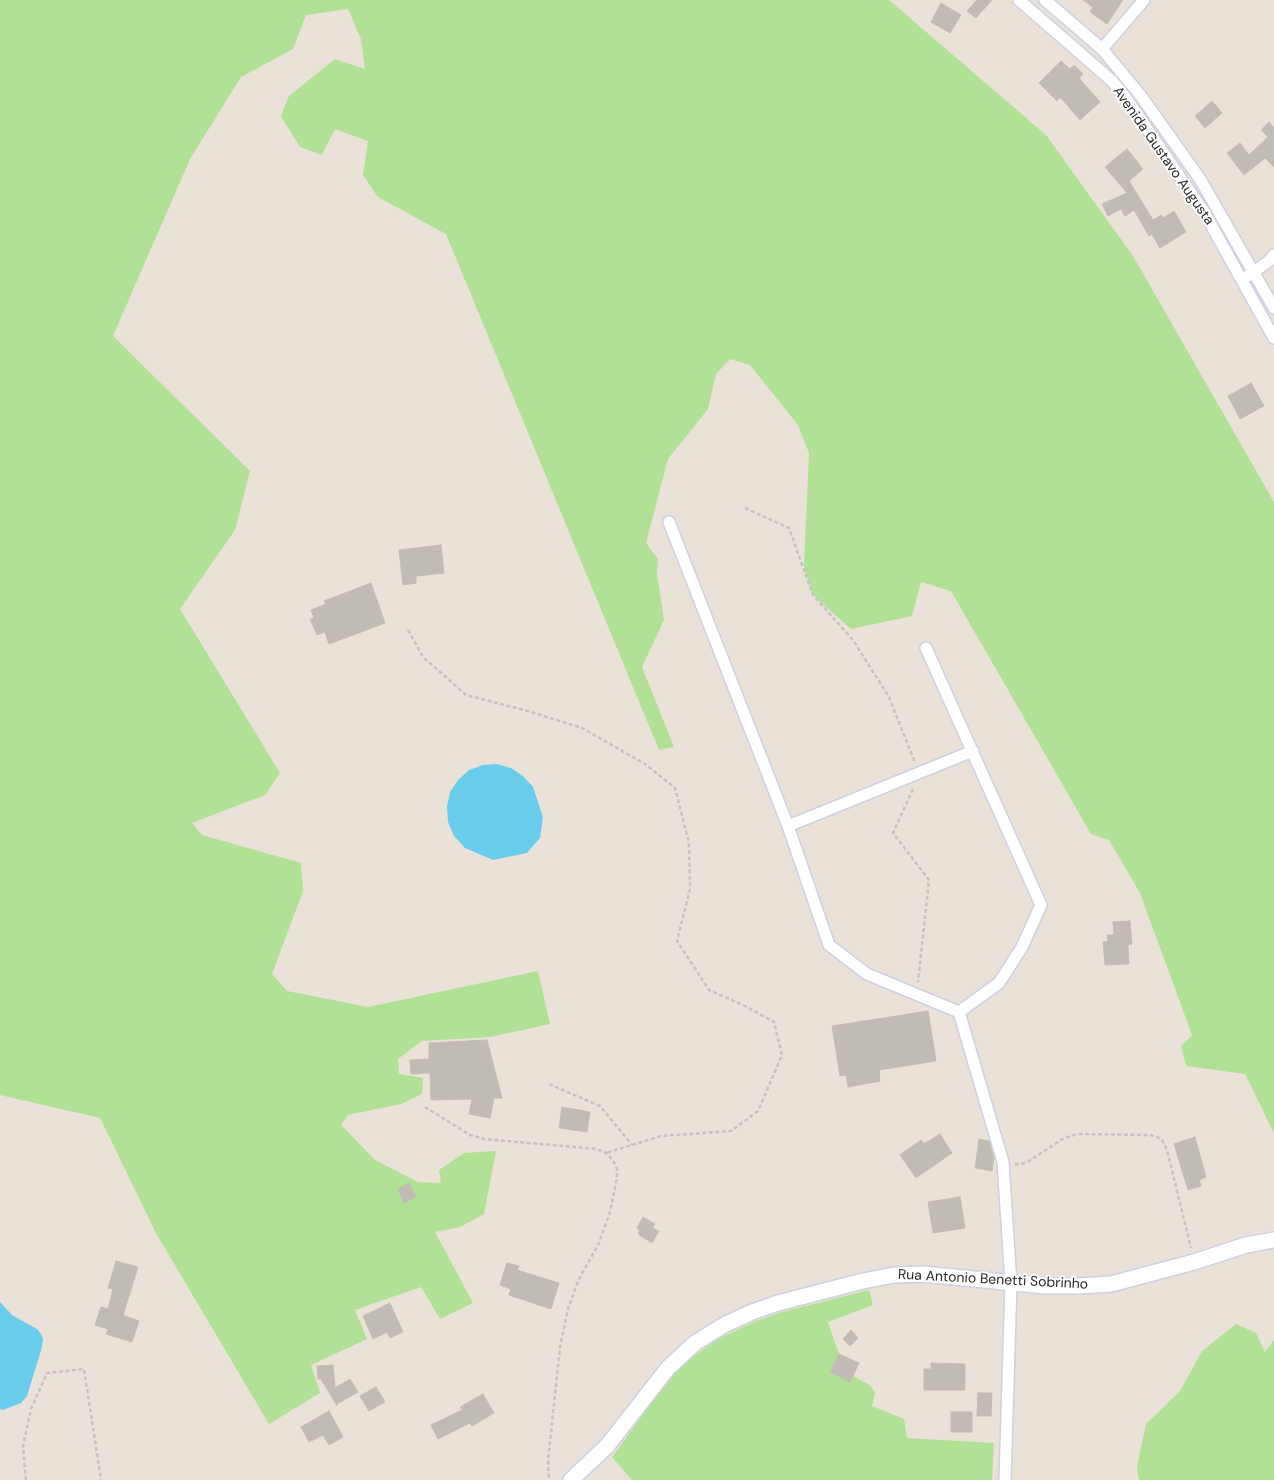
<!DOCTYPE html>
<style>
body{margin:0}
canvas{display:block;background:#eae1d8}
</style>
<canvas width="1274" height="1480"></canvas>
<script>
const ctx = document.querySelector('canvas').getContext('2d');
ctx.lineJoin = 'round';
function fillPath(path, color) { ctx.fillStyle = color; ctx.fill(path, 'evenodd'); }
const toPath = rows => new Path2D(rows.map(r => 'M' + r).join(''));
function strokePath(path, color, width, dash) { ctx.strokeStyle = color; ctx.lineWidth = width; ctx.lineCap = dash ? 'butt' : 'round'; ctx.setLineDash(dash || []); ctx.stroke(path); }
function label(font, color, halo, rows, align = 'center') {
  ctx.font = font + ' "DM Sans",sans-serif'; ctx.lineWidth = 4; ctx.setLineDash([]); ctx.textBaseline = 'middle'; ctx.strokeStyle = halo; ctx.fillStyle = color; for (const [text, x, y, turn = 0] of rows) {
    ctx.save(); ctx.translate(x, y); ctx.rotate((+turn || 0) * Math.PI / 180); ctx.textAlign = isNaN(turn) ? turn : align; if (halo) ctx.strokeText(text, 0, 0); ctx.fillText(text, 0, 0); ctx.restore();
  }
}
fillPath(toPath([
 [0,0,889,0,1046,135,1133,256,1274,502,1274,1133,1245,1074,1186,1066,1181,1046,1192,1035,1140,893,1109,840,1091,834,951,591,921,582,912,616,851,629,813,595,804,566,809,453,798,425,750,365,730,359,716,374,708,409,668,459,646,543,658,559,657,573,664,620,642,667,674,747,659,750,446,234,378,197,363,175,368,141,335,129,322,155,300,147,281,116,289,96,335,59,365,69,361,39,348,9,306,15,293,49,241,77,190,159,113,336,250,471,235,530,180,609,280,773,265,795,192,823,202,835,301,863,303,891,272,974,287,991,368,1007,538,971,550,1024,490,1037,422,1041,398,1059,399,1074,423,1078,422,1094,401,1104,348,1115,341,1125,375,1160,418,1182,441,1183,439,1170,464,1153,496,1151,484,1214,460,1227,435,1232,473,1303,440,1319,421,1287,355,1310,367,1339,311,1365,320,1393,269,1424,157,1235,100,1118,0,1095],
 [869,1290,873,1305,828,1322,839,1354,830,1372,853,1376,870,1385,875,1393,872,1406,904,1419,907,1438,994,1443,992,1480,632,1480,612,1457,672,1375,688,1360,720,1338,756,1321,782,1312],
 [1236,1324,1256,1333,1265,1352,1274,1340,1274,1480,1139,1480,1137,1467,1146,1424,1180,1391,1202,1351]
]), '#b0e194');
fillPath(toPath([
 [497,764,511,768,523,776,533,787,543,817,540,838,527,853,493,860,465,848,454,836,448,822,447,806,450,792,458,780,469,770,483,765],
 [0,1302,12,1315,37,1329,41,1334,43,1339,42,1347,27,1396,21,1403,3,1410,0,1409]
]), '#6acdec');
const building = toPath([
 [977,0,992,0,976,18,967,11,977,0],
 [1083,0,1123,0,1107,24,1090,12,1093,7,1083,0],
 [941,3,961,15,950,33,931,22,941,3],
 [1061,61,1070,69,1074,65,1083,74,1079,78,1100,102,1080,120,1060,97,1057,101,1039,83,1061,61],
 [1212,101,1222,113,1205,128,1195,116,1212,101],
 [1269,122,1274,128,1274,167,1265,158,1244,175,1227,153,1240,143,1249,155,1268,137,1261,130,1269,122],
 [1127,149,1143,169,1129,181,1153,220,1161,215,1163,218,1174,211,1186,232,1160,248,1152,234,1149,236,1134,210,1125,216,1121,209,1108,216,1102,204,1127,193,1105,167,1127,149],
 [1251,383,1264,406,1240,419,1228,396,1251,383],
 [441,545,444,573,416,576,416,583,403,585,399,550,441,545],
 [371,583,385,623,329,644,325,632,317,635,310,619,314,618,311,610,326,604,324,601,371,583],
 [1130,921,1132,944,1128,945,1129,964,1105,965,1103,942,1108,941,1107,935,1114,935,1113,922,1130,921],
 [928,1011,936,1061,879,1070,880,1081,848,1087,846,1075,840,1076,832,1026,928,1011],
 [487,1040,502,1098,494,1098,490,1118,469,1114,472,1099,431,1100,430,1073,411,1074,410,1060,429,1059,429,1043,487,1040],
 [562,1107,590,1112,587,1132,559,1128,562,1107],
 [940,1134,952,1153,916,1178,900,1155,921,1140,924,1144,940,1134],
 [1195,1137,1206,1177,1199,1180,1201,1186,1188,1190,1174,1144,1195,1137],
 [979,1139,989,1141,994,1158,992,1171,975,1168,979,1139],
 [409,1183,416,1197,404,1203,398,1189,409,1183],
 [960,1197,965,1228,933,1233,928,1202,960,1197],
 [643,1217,655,1224,652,1228,659,1231,652,1243,638,1234,640,1230,637,1228,643,1217],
 [116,1261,138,1267,123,1315,139,1321,132,1342,106,1334,108,1329,95,1325,101,1307,108,1309,113,1289,108,1288,116,1261],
 [507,1263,519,1266,517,1270,559,1283,551,1309,509,1295,511,1289,500,1285,507,1263],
 [390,1303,403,1332,390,1338,387,1332,373,1339,363,1316,390,1303],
 [851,1330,858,1338,850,1346,843,1339,851,1330],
 [839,1354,859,1363,850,1382,830,1372,839,1354],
 [931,1363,965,1364,965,1390,924,1390,924,1369,931,1369,931,1363],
 [333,1365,335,1388,350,1379,358,1392,337,1404,337,1406,321,1379,318,1379,317,1366,333,1365],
 [376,1387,385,1402,369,1411,360,1396,376,1387],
 [978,1393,992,1393,991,1416,977,1416,978,1393],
 [483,1394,494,1413,472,1426,470,1423,438,1439,431,1425,462,1410,460,1407,483,1394],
 [329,1411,343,1437,329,1445,323,1435,309,1442,301,1427,329,1411],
 [951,1412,972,1412,972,1432,951,1432,951,1412]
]);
fillPath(building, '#c1bbb5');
strokePath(building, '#c4bdb2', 1);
const street = toPath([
 [1019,0,1096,67,1112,81,1126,98,1204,212,1274,338],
 [1045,0,1102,49,1141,96,1200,179,1274,308],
 [1102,49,1144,0],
 [1248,276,1269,261,1274,255],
 [669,522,788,826,829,945,867,974,959,1012,999,983,1022,947,1041,905,926,648],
 [788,826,973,751],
 [959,1012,1003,1162,1011,1283,1005,1480]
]);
const secondary = toPath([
 [571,1480,607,1446,668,1368,695,1343,724,1325,752,1312,778,1303,863,1281,894,1275,923,1274,1045,1286,1079,1286,1111,1284,1194,1262,1246,1245,1274,1240]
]);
strokePath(street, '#cdd1e0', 14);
strokePath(secondary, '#cdd1e0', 18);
strokePath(toPath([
 [745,508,789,528,813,595,853,640,889,697,915,763],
 [408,630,423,657,466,695,528,711,582,728,645,764,675,788,689,843,690,889,677,941,709,990,743,1005,774,1022,782,1055,758,1111,731,1131,661,1136,606,1153],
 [913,789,893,833,929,880,918,982],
 [549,1084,600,1106,632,1145],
 [425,1107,470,1135,484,1139,597,1149,606,1153,613,1160,617,1169,617,1178,610,1212,599,1243,578,1281,568,1309,560,1347,548,1461,549,1480],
 [1015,1164,1022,1164,1029,1161,1064,1138,1078,1134,1150,1135,1157,1137,1162,1140,1167,1150,1191,1248],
 [26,1480,23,1446,31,1409,47,1373,84,1369,101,1480]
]), '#c3c3c3', 2.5, [4, 2.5]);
strokePath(street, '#fff', 11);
strokePath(secondary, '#fff', 15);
label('14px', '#272727', '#fff', [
 ["Avenida Gustavo Augusta",1163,156,55],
 ["Rua Antonio Benetti Sobrinho",993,1280,3]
]);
</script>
